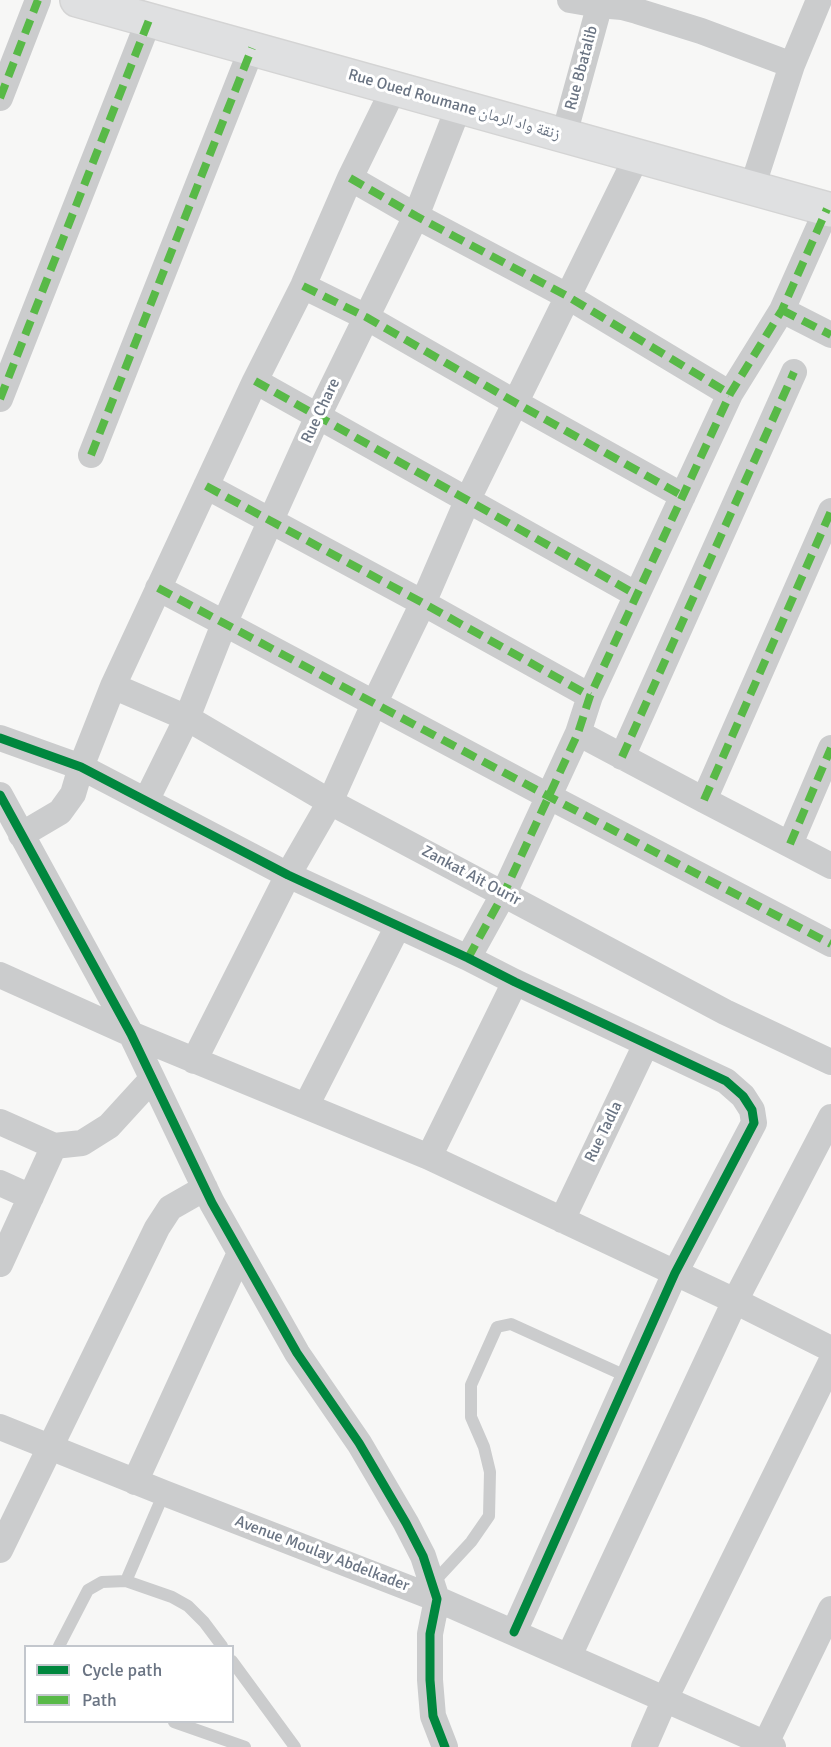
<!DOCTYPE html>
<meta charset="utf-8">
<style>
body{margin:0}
#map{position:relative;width:831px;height:1747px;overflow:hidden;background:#f7f7f6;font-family:Signika,sans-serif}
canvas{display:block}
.legend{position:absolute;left:24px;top:1645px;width:210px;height:78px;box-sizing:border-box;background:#fff;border:2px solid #c3c7cd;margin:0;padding:8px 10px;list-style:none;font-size:18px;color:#6a7483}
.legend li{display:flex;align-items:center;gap:12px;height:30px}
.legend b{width:30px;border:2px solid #c3c7cd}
</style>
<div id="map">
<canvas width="831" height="1747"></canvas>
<ul class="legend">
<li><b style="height:8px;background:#00873e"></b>Cycle path</li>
<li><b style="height:8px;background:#58b947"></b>Path</li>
</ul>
</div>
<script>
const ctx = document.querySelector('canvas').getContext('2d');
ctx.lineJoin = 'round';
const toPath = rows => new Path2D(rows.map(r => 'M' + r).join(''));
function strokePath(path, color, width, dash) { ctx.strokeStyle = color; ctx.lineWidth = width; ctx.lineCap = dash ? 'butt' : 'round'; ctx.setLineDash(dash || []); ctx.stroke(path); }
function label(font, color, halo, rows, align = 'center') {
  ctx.font = font + ' Signika,"Noto Naskh Arabic",sans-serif'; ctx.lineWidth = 6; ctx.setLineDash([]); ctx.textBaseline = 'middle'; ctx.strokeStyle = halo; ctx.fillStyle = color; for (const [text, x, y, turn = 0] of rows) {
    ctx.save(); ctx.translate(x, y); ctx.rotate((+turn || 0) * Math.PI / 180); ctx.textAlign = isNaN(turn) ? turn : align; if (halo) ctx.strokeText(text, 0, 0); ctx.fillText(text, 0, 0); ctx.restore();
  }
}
const secondary = toPath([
 [77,0,831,210]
]);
strokePath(secondary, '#d4d4d4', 36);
strokePath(toPath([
 [126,1581,164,1493],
 [432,1584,471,1542,489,1516,490,1472,484,1447,471,1417,471,1385,497,1327,511,1324,628,1377],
 [59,1646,88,1590,102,1582,126,1581,172,1597,188,1606,204,1622,222,1646],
 [232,1661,295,1747],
 [174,1722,245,1747]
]), '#cbcccd', 12);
strokePath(toPath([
 [570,0,599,5,622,7,637,11,701,31,792,65],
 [0,98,38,0],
 [564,135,601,0],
 [350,178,416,216,567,296,730,394],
 [752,188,792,65,819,0],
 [303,286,366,317,516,403,683,496],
 [782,310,831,335],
 [255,381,637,595],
 [0,399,149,20],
 [91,455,252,48],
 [206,486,423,603,590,696],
 [158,588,548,796,831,944],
 [113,686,187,718,330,802,725,1012,831,1062],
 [578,733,704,800,831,866],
 [0,738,81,767,288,875,468,958,515,982,726,1081,743,1096,752,1110,754,1123,675,1273,514,1632],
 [622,757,794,372],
 [0,795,131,1034,212,1203,297,1353,359,1443,406,1523,423,1556,437,1599,430,1634,430,1680,433,1716,445,1747],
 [704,800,831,511],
 [146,801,187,718,224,624,318,416,416,216,459,106],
 [21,835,60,812,73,794,81,767,113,686,255,381,303,286,350,178,394,88],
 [790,844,831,748],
 [468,958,504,893,578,733,590,696,730,394,782,310,827,209],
 [0,975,131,1034,429,1157,735,1301,831,1349],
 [194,1061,288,875,330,802,374,704,423,603,468,499,637,156],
 [306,1106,398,926],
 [0,1122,54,1146,82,1143,109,1126,152,1079],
 [429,1157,515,982],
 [0,1183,31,1197],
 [562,1220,646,1044],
 [0,1264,54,1146],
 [0,1427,164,1493,437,1599,773,1747],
 [135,1482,240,1253],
 [0,1550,157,1228,170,1208,205,1188],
 [569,1656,735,1301,831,1117],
 [644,1747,665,1699,831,1362],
 [764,1747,831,1609]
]), '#cbcccd', 26);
strokePath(secondary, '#dfe0e1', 33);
strokePath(toPath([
 [0,98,38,0],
 [350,178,416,216,567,296,730,394],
 [303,286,366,317,516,403,683,496],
 [782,310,831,335],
 [255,381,637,595],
 [0,399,149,20],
 [91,455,252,48],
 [206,486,423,603,590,696],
 [158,588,548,796,831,944],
 [622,757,794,372],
 [704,800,831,511],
 [790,844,831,748],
 [468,958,504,893,578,733,590,696,730,394,782,310,827,209]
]), '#58b947', 8, [15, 8]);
strokePath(toPath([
 [0,738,81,767,288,875,468,958,515,982,726,1081,743,1096,752,1110,754,1123,675,1273,514,1632],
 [0,795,131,1034,212,1203,297,1353,359,1443,406,1523,423,1556,437,1599,430,1634,430,1680,433,1716,445,1747]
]), '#00873e', 9);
label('16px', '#6a7483', '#fff', [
 ["Rue Bbatalib",582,68,-75],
 ["Rue Oued Roumane زنقة واد الرمان",454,105,16],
 ["Rue Chare",321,411,-65],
 ["Zankat Ait Ourir",471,876,28],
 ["Rue Tadla",604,1132,-64],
 ["Avenue Moulay Abdelkader",322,1554,21]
]);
</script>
